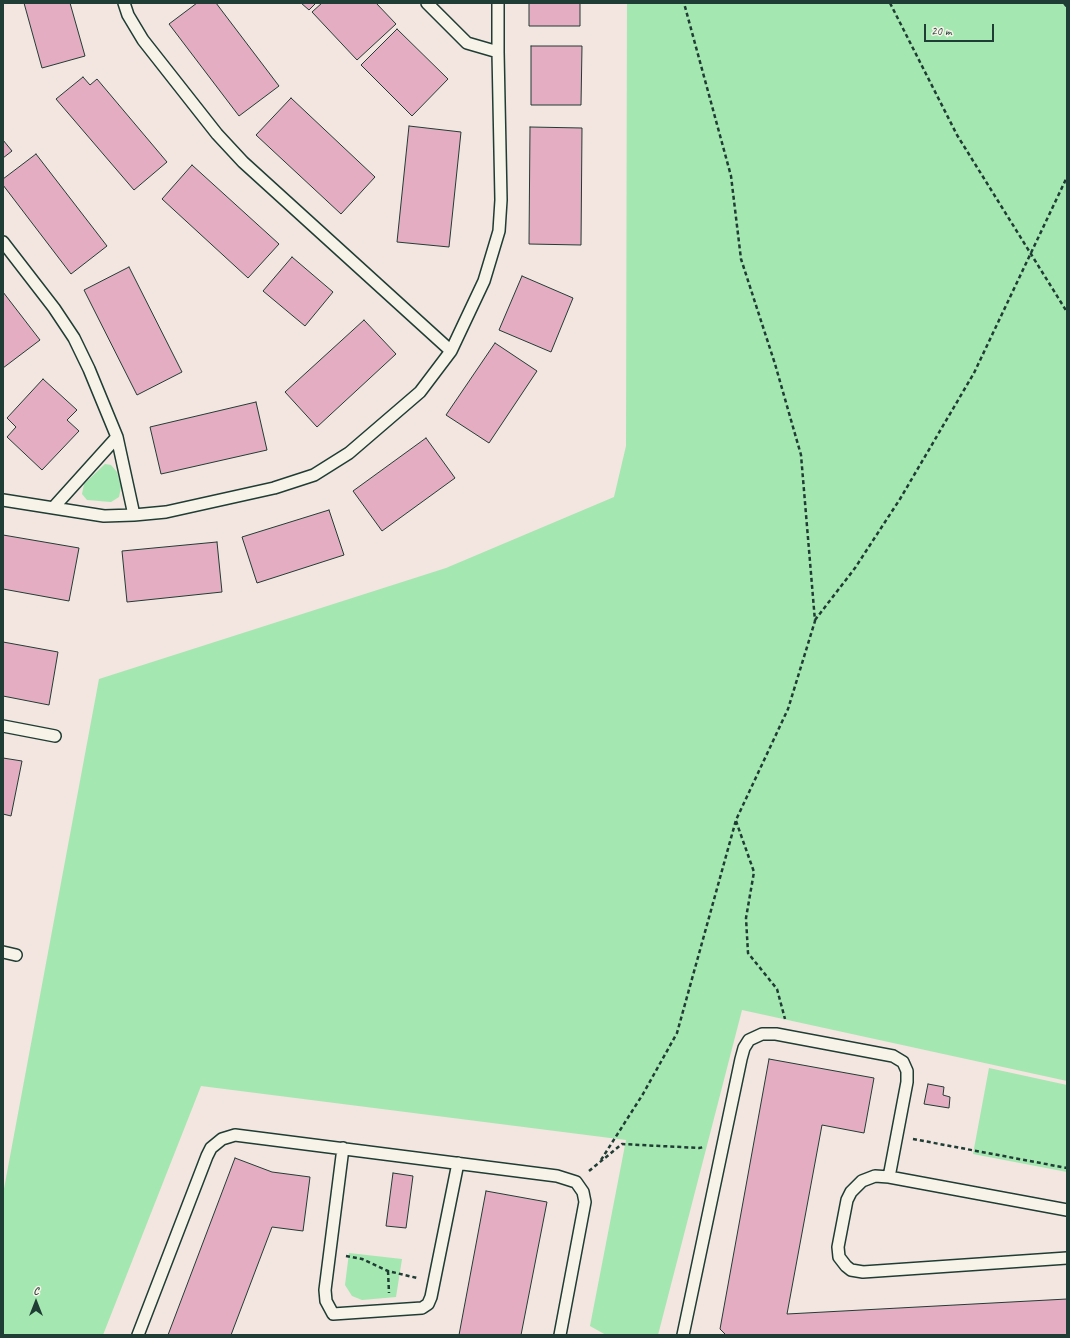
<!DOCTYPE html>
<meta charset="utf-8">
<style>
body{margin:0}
#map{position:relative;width:1070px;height:1338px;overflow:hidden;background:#f3e5e0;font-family:Caveat,sans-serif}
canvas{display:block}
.frame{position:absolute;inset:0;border:4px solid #1f3d34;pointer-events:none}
.north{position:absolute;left:16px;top:1282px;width:40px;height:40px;-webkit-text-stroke:3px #f7f3e8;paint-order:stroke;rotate:0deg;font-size:11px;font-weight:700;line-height:16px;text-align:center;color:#1f3d34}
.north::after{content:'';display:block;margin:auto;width:14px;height:18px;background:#1f3d34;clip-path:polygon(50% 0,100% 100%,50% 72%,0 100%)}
.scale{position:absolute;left:924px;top:24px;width:70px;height:18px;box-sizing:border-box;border:2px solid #1f3d34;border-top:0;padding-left:5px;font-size:12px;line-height:14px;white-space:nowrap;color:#1f3d34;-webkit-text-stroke:3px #f7f3e8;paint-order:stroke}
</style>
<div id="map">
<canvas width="1070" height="1338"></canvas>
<div class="frame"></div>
<div class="north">С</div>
<div class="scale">20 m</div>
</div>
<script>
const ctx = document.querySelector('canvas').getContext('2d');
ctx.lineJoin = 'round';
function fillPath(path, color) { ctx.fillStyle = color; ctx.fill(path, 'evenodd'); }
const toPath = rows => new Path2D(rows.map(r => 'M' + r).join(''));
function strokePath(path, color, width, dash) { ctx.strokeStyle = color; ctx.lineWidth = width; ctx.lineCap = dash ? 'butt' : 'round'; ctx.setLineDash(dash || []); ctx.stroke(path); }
fillPath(toPath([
 [627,3,1067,3,1067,1081,742,1010,658,1335,606,1335,590,1326,626,1140,201,1086,103,1335,3,1335,3,1194,99,679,446,568,614,497,626,446],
 [105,464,111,465,117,472,121,487,119,497,111,502,87,500,82,494,84,484],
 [989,1068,1067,1085,1067,1172,973,1154],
 [349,1253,402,1259,396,1297,362,1300,352,1296,345,1285]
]), '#a4e7b1');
const building = toPath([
 [24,3,70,3,85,56,42,68,24,3],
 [197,3,216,3,279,86,239,116,169,24,197,3],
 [301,3,316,3,309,10,301,3],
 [322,3,376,3,396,24,357,60,312,12,322,3],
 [529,3,580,3,580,26,529,26,529,3],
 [397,29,448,79,412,116,361,65,397,29],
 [531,46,582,46,581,105,531,105,531,46],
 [83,77,90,85,97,79,167,162,134,190,56,99,83,77],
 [291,98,375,177,341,214,256,135,291,98],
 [409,126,461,132,449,247,397,242,409,126],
 [530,127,582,128,581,245,529,244,530,127],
 [3,140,12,151,3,158,3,140],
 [36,154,107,246,71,274,3,185,3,179,36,154],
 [192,165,279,244,248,278,162,199,192,165],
 [292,257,333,292,305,326,263,291,292,257],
 [129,267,182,372,137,395,84,290,129,267],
 [522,276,573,298,551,352,499,330,522,276],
 [3,292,40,340,3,368,3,292],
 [364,320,396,354,317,427,285,392,364,320],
 [495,343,537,371,489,443,446,415,495,343],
 [43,379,77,410,67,420,79,431,42,470,7,437,16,427,7,418,43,379],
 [256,402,267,450,161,474,150,427,256,402],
 [426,438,455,478,382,531,353,491,426,438],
 [329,510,344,555,257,583,242,537,329,510],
 [3,535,79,548,69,601,3,589,3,535],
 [217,542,222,592,127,602,122,551,217,542],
 [3,642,58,652,49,705,3,696,3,642],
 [3,758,22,761,11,816,3,814,3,758],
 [769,1059,874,1078,864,1133,822,1125,787,1314,1067,1299,1067,1335,726,1335,720,1329,769,1059],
 [928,1084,944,1087,943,1095,950,1097,949,1108,924,1104,928,1084],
 [235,1158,272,1172,310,1177,303,1231,272,1227,231,1335,168,1335,235,1158],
 [393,1173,413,1176,406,1228,386,1226,393,1173],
 [486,1191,547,1202,521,1335,459,1335,486,1191]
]);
fillPath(building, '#e5adc1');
strokePath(building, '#1f3d34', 1);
const lane = toPath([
 [427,3,467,43,498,52,501,200,499,231,484,281,451,351],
 [498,52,498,3],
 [3,242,54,308,74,338,89,369,117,437,134,515],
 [3,500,104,516,134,515,166,512,274,488,314,475,349,453,420,392,451,351,243,162,217,134,143,40,128,15,124,3],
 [53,508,117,437],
 [3,726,55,736],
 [3,952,16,955],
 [343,1148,325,1290,326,1301,333,1314,422,1308,428,1304,431,1297,458,1163],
 [1067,1210,889,1177,875,1176,862,1181,851,1192,847,1200,838,1247,839,1257,846,1266,851,1270,863,1272,1067,1258],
 [138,1335,207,1156,211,1148,222,1139,235,1135,557,1176,576,1182,583,1192,585,1202,560,1335],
 [683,1335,741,1059,744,1048,749,1040,762,1034,776,1034,893,1056,903,1062,907,1071,907,1082,889,1177]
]);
strokePath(lane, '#1f3d34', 14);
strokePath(toPath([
 [890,3,957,135,1067,312],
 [1064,3,1067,7],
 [815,620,855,568,900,499,974,373,1067,177],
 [736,821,754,872,746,918,748,953,777,989,785,1019],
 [913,1139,1067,1168],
 [601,1160,643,1094,677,1033,736,820,788,709,815,621,801,455,775,364,741,259,731,176,684,3],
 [589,1171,622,1144,699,1148,704,1147],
 [346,1256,362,1259,388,1271,417,1278],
 [388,1271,389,1293]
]), '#1f3d34', 2.5, [4, 3]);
strokePath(lane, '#f7f3e8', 11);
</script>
